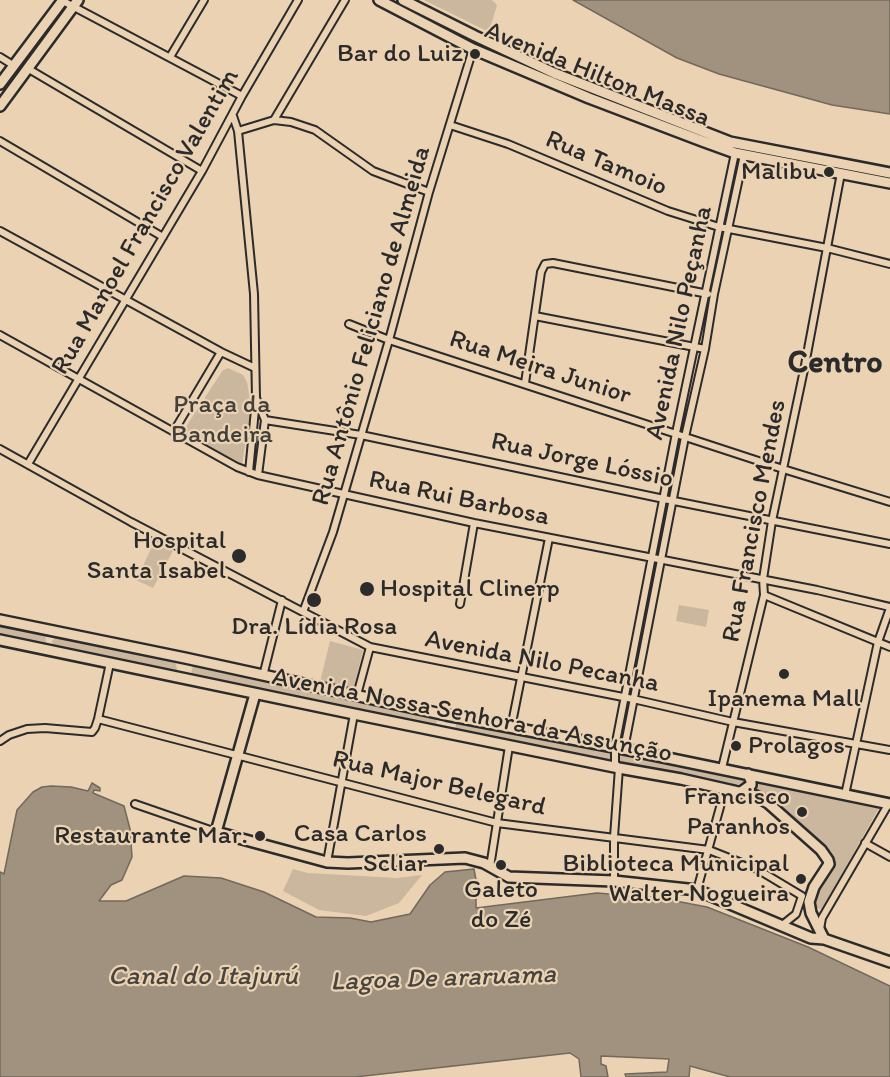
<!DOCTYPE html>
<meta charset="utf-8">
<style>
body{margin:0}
canvas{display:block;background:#ead2b3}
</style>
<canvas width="890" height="1077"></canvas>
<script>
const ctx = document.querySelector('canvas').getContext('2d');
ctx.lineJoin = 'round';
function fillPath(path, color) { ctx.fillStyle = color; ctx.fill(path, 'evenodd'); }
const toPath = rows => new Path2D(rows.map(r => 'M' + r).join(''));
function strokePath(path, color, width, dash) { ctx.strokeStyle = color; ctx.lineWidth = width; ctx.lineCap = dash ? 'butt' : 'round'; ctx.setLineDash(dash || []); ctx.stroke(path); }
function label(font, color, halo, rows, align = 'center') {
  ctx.font = font + ' Itim,sans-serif'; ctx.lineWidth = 4.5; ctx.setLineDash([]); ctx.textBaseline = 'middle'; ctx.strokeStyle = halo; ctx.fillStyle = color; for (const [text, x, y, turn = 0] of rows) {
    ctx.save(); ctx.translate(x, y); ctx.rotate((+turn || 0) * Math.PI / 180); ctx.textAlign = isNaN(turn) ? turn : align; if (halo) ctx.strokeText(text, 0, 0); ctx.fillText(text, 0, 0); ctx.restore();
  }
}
fillPath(toPath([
 [424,0,492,0,497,5,489,32],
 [228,368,243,375,247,382,251,407,242,465,186,434,187,425,223,370],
 [155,541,173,551,153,588,136,580],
 [679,605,709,610,706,627,676,621],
 [0,625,45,634,46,643,43,645,0,637],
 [56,637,175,660,177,669,175,672,54,648,52,641],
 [330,641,363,650,353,690,320,682],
 [193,664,436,716,437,722,433,727,191,675],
 [457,721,746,776,747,782,729,786,647,767,455,729],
 [759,781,879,808,822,909,817,908,814,897,830,867,832,861,830,854,826,847,767,797,756,792],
 [293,869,308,873,397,878,422,875,399,903,366,916,319,910,283,891]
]), '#cbb79d');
const water = toPath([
 [573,0,890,0,890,114,832,105,719,74,677,58,573,0],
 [92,783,100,788,100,791,94,790,93,793,124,806,130,829,132,857,122,880,111,885,99,901,126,901,184,876,221,878,264,892,316,917,350,918,371,922,410,914,430,885,445,872,474,869,476,880,476,908,597,893,660,898,707,907,808,947,890,986,890,1077,730,1077,690,1066,689,1077,626,1077,625,1074,667,1072,669,1059,601,1056,601,1064,606,1066,608,1077,581,1077,579,1059,570,1053,355,1077,0,1077,0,872,4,874,17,810,33,792,42,787,51,786,71,787,88,791,92,783]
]);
fillPath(water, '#a1927f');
strokePath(water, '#72695d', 1.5);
const street = toPath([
 [63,1,242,96],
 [0,57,13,65],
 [170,57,204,0],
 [27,68,202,171],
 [233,116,238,131,254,294,256,398,265,420,258,475],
 [274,120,345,0],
 [450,125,508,144,668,211,719,227,827,248,890,264],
 [238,131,274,120,291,122,315,130,373,171,429,192],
 [0,141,163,237],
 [0,231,221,352,255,368],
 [535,316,705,349],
 [349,324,389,340,783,469,890,502],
 [0,335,237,467,258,475,474,523,817,590,890,607],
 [525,383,541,272,545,264,553,263,708,294],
 [265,420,361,435,664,499,890,544],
 [174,431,221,352],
 [0,449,131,522,370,647,633,699,733,722,890,750],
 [28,464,202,171,242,96,298,0],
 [249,472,256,399],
 [764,595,890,647],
 [460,604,474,523],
 [303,612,333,532,389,340,429,192,473,49],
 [263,676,282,600],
 [357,695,370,647],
 [98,719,497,823,709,850,757,869,802,896,796,914,781,926],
 [511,728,549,538],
 [0,741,9,735,27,729,45,728,92,732,95,728,98,719,110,663],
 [624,749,685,437,705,349,714,294,744,155],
 [722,768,764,595,763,579,772,521,805,365,841,173],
 [845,795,878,642,890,608],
 [135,804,216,832],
 [865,843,890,857],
 [327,862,354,714],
 [490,867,509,746],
 [614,881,614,837,619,768,615,763,615,747,676,433,735,153],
 [697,890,725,789],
 [820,929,822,918,889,803]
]);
const secondary = toPath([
 [379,0,473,49,589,98,702,141,735,153,890,183],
 [403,0,475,36,554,73,730,142,890,173],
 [0,84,63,0],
 [0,106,78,0],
 [0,620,185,658,446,715,624,749,890,804],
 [0,640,354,714,619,768,681,779,756,796,768,803,821,850,828,860,829,864,814,887,809,902,811,913,824,939],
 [255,694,216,832,327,862,348,863,465,858,484,863,509,877,614,881,697,890,811,938,824,939,890,962],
 [741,792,751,785,751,781,748,774]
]);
strokePath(street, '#2b2b2b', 10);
strokePath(secondary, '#2b2b2b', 14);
strokePath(street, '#ead2b3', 6);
strokePath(secondary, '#ead2b3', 9);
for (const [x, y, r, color] of [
 [475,54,6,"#2b2b2b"],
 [829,172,6,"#2b2b2b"],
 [239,556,8,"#2b2b2b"],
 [367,589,8,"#2b2b2b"],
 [314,600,8,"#2b2b2b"],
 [784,674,6,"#2b2b2b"],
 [736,746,6,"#2b2b2b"],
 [802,812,6,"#2b2b2b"],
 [260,836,6,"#2b2b2b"],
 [439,849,6,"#2b2b2b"],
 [501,865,6,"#2b2b2b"],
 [801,879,6,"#2b2b2b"]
]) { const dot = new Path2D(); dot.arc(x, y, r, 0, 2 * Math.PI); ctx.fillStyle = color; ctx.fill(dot); strokePath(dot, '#ead2b3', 2); }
label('26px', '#2b2b2b', '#ead2b3', [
 ["Bar do Luiz",463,54],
 ["Malibu",817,172],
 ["Hospital",226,541],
 ["Santa Isabel",226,571],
 ["Hospital Clinerp",380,589,"left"],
 ["Dra. Lídia Rosa",314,627,"center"],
 ["Ipanema Mall",784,699,"center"],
 ["Prolagos",748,746,"left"],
 ["Francisco",790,797],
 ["Paranhos",790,827],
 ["Casa Carlos",427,834],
 ["Scliar",427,864],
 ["Restaurante Mar.",248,836],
 ["Biblioteca Municipal",789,864],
 ["Walter Nogueira",789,894],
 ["Galeto",501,890,"center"],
 ["do Zé",501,920,"center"]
], 'right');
label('26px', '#2b2b2b', '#ead2b3', [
 ["Avenida Hilton Massa",597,75,22],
 ["Rua Tamoio",606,164,23],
 ["Rua Manoel Francisco Valentim",146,222,-60],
 ["Avenida Nilo Peçanha",680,323,-78],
 ["Rua Antônio Feliciano de Almeida",372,326,-74],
 ["Rua Meira Junior",540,368,18],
 ["Rua Jorge Lóssio",582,461,12],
 ["Rua Rui Barbosa",459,499,12],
 ["Rua Francisco Mendes",755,521,-79],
 ["Avenida Nilo Pecanha",542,662,11],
 ["Avenida Nossa Senhora da Assunção",472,716,11],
 ["Rua Major Belegard",439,784,13]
]);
label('26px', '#43403c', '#ead2b3', [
 ["Praça da",222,405],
 ["Bandeira",222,435]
]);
label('italic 27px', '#484540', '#ead2b3', [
 ["Canal do Itajurú",203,977],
 ["Lagoa De araruama",443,979,-2]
]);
label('bold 32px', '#2b2b2b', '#ead2b3', [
 ["Centro",835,364]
]);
</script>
